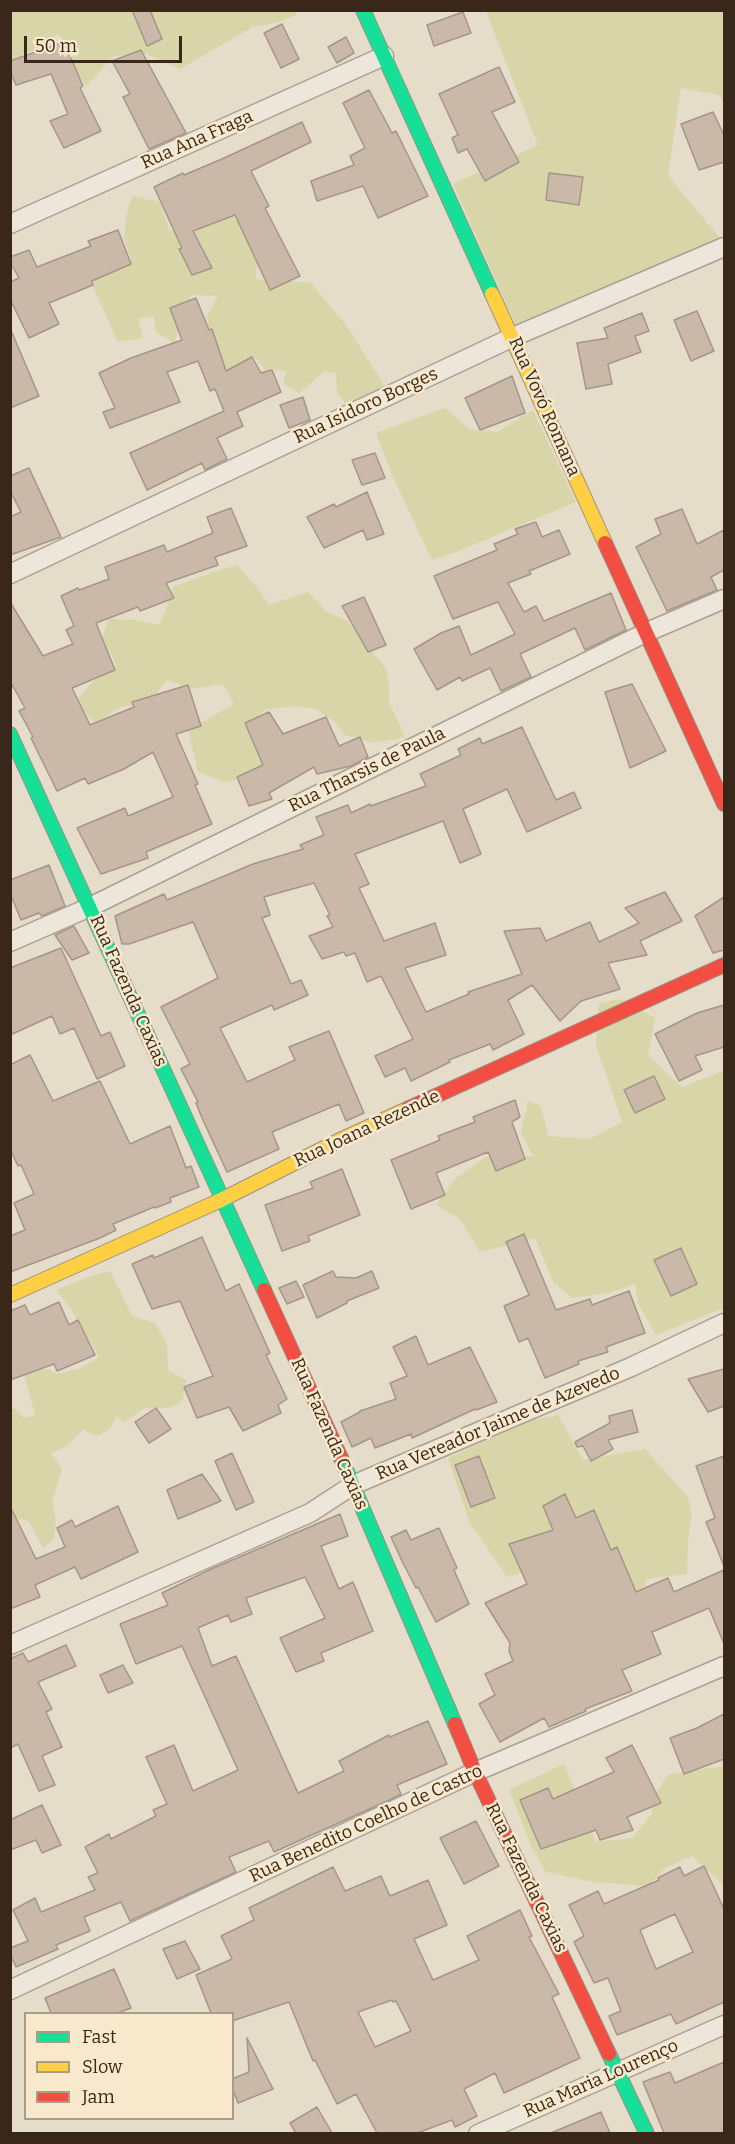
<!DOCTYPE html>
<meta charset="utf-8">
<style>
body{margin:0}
#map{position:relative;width:735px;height:2144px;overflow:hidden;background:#e5dcc9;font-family:Bitter,serif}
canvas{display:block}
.frame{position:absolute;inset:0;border:12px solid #39271a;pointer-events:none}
.legend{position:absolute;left:24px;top:2012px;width:210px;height:108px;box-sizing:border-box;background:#f9e9cc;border:2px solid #ac9b85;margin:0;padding:8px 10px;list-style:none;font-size:18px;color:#39271a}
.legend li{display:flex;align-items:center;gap:12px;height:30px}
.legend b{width:30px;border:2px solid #ac9b85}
.scale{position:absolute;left:24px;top:36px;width:158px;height:27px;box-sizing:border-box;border:3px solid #39271a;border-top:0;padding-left:8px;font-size:18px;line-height:21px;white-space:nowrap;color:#39271a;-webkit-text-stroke:4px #f9e9cc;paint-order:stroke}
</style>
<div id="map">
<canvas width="735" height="2144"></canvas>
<div class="frame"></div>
<ul class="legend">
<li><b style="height:8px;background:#16e098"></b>Fast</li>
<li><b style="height:8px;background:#ffcf43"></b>Slow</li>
<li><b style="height:8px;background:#f24e42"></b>Jam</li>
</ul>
<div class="scale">50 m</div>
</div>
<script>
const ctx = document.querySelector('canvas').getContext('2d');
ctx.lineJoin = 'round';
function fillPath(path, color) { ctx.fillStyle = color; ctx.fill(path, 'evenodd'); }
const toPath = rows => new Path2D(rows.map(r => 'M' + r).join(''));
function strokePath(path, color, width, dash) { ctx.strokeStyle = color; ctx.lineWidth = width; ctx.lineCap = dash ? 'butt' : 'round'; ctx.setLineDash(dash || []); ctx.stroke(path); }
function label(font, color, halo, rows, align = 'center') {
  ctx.font = font + ' Bitter,serif'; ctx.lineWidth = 5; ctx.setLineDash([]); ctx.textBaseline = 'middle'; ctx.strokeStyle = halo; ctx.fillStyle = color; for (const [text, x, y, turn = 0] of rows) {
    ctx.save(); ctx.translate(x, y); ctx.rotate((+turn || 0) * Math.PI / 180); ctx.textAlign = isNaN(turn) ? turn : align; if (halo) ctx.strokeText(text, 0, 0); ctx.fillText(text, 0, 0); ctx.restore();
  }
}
fillPath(toPath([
 [295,10,297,15,276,23,253,27,180,69,147,54,114,56,86,86,70,61,58,33,42,49,23,53,17,67,11,72,11,11],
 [486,11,724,11,724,105,719,95,681,88,668,176,720,238,516,326,453,184,538,145],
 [132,196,160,202,169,230,186,235,224,214,251,222,260,248,255,279,311,283,346,325,383,383,379,406,355,418,337,392,336,374,325,371,299,393,283,384,286,370,265,371,257,358,232,369,202,371,201,355,210,346,207,316,218,296,191,295,174,343,156,332,154,316,138,318,143,338,118,342,93,287,96,273,131,259,124,239,126,217],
 [445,408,469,429,497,432,533,410,576,502,456,552,432,560,393,477,376,433],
 [237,565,258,589,269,605,308,592,327,612,348,621,386,669,389,686,389,702,405,737,375,743,345,735,335,722,316,709,294,706,264,710,254,723,271,761,258,773,225,782,198,772,188,730,234,704,223,684,192,689,167,680,149,703,121,707,95,723,75,701,102,672,117,665,102,639,109,619,136,620,159,625,166,610,173,587,216,571],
 [621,999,655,1018,648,1055,682,1087,723,1071,724,1072,724,1308,656,1335,638,1303,635,1284,609,1293,572,1298,553,1282,535,1238,480,1252,460,1219,436,1205,455,1179,485,1157,533,1156,521,1132,528,1101,541,1106,548,1136,590,1139,622,1122,596,1045,599,1003],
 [110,1271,132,1316,155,1323,167,1344,168,1370,186,1380,182,1402,169,1408,144,1408,125,1422,116,1417,110,1429,97,1436,83,1430,67,1446,51,1453,62,1469,52,1503,56,1519,54,1539,43,1548,29,1521,11,1517,10,1405,24,1418,35,1415,23,1371,49,1369,56,1374,81,1368,99,1357,72,1311,56,1290,88,1277],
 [558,1415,583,1460,645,1449,688,1497,692,1514,688,1540,687,1574,647,1579,639,1600,569,1556,507,1577,469,1521,448,1458,528,1421],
 [564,1764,596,1842,632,1838,652,1814,652,1798,669,1774,724,1766,724,1886,692,1856,665,1868,648,1886,593,1882,546,1872,532,1848,509,1790]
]), '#d8d6a9');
const building = toPath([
 [132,10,150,10,162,39,147,46,132,10],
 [463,12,471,33,434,46,427,25,463,12],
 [282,24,299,59,281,68,264,33,282,24],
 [346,37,354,53,337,63,328,47,346,37],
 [64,42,83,86,80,88,101,131,64,148,50,121,68,114,51,74,16,85,10,71,10,61,64,42],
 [141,50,186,133,149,149,123,97,130,94,112,61,141,50],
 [499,67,515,102,492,112,519,162,485,181,467,149,458,153,452,138,458,135,439,94,499,67],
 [369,90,392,133,396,131,428,196,378,218,363,186,317,201,311,181,354,165,350,156,365,148,343,103,369,90],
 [713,112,724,135,724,162,699,170,681,124,713,112],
 [302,122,311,142,251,171,269,206,265,208,300,276,270,290,235,215,193,231,212,268,192,275,179,249,182,248,154,187,183,173,184,175,222,159,302,122],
 [549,173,583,177,579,205,546,200,549,173],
 [118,230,131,264,92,281,93,285,49,303,59,324,29,338,10,299,10,282,19,278,10,262,10,257,29,250,37,267,91,246,88,241,118,230],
 [196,298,209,330,212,329,226,371,252,357,261,373,272,370,281,392,237,412,243,426,217,438,227,459,205,470,202,463,147,490,130,453,224,411,215,389,210,391,198,361,167,372,180,402,110,428,103,412,115,408,99,373,131,358,182,340,170,308,196,298],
 [697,311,714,351,691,361,674,320,697,311],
 [642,313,649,331,635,336,641,352,608,364,612,384,586,389,577,343,608,338,604,328,642,313],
 [10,328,39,396,10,408,10,328],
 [512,376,525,413,480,430,465,398,512,376],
 [303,397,310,420,289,428,280,405,303,397],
 [375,453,385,478,362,485,352,460,375,453],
 [29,468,61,537,10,555,10,517,21,512,10,491,10,476,29,468],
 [367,492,384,534,367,540,363,530,324,548,307,517,334,504,336,507,367,492],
 [231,508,247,546,215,557,218,565,166,583,174,598,140,611,138,607,96,623,115,670,72,688,90,725,134,707,132,702,188,685,201,726,176,734,198,784,195,785,212,824,146,852,148,858,101,874,77,828,125,808,128,816,173,797,153,752,124,769,88,784,85,778,57,791,31,738,33,737,19,711,25,708,10,681,10,602,43,656,73,644,66,630,74,626,61,596,78,588,79,590,109,579,105,567,164,545,167,552,213,533,207,517,231,508],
 [682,509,697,544,724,530,724,570,711,577,717,590,667,611,636,547,661,534,655,519,682,509],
 [536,522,542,537,559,530,570,554,529,571,531,574,508,583,524,612,536,606,544,621,611,593,626,630,585,650,575,628,520,654,531,677,501,691,490,668,462,681,460,677,437,690,414,649,441,633,459,626,471,655,515,634,498,602,453,619,434,576,497,550,494,544,518,534,515,529,536,522],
 [364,597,386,645,368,652,342,606,364,597],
 [632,684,666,751,630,768,605,692,632,684],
 [269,712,283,734,326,717,339,746,360,737,368,757,351,766,317,774,314,767,269,793,272,799,249,806,237,777,263,765,245,723,269,712],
 [522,727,556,800,574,792,581,808,527,832,507,789,463,809,481,854,460,863,443,821,355,854,369,884,359,888,384,941,435,923,446,955,405,968,426,1012,469,994,468,992,522,974,504,931,540,928,546,941,590,922,599,942,639,923,625,908,665,892,682,921,640,941,647,955,608,963,620,989,581,1001,560,1021,532,985,508,1000,524,1034,493,1050,490,1044,449,1060,450,1062,411,1081,405,1068,385,1077,375,1056,413,1039,381,976,367,982,355,953,346,956,344,952,322,959,309,936,333,927,327,916,330,915,314,883,264,897,270,915,262,918,291,984,301,980,308,995,274,1010,272,1005,220,1028,247,1082,295,1060,289,1047,329,1031,364,1113,346,1121,339,1104,272,1132,279,1149,227,1172,202,1118,196,1103,198,1102,181,1069,190,1064,161,1007,218,978,193,922,129,944,122,944,115,916,164,894,167,900,253,864,303,849,300,845,324,835,316,817,348,805,351,813,370,804,371,806,426,786,420,774,461,755,458,749,480,738,482,744,522,727],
 [49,865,65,906,42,916,39,913,21,920,10,893,10,880,49,865],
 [724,897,724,950,713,953,695,916,724,897],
 [74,926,89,953,72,960,55,935,74,926],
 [61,948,101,1036,110,1032,125,1066,97,1079,74,1028,60,1034,52,1016,10,1035,10,968,61,948],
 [724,1005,724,1047,695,1056,702,1070,679,1081,655,1034,697,1013,724,1005],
 [30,1055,53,1101,100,1081,130,1144,170,1126,186,1168,191,1166,199,1187,170,1198,171,1202,155,1208,154,1207,113,1224,116,1230,100,1238,10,1272,10,1236,25,1230,14,1203,34,1194,21,1165,18,1166,10,1149,10,1065,30,1055],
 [654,1076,665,1099,635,1113,624,1090,654,1076],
 [515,1100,520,1117,512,1122,525,1159,496,1171,488,1152,436,1173,445,1195,411,1209,391,1160,440,1140,438,1136,475,1122,473,1117,515,1100],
 [342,1169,360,1215,308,1236,310,1241,282,1251,265,1205,313,1188,310,1182,342,1169],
 [524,1234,556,1310,590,1299,592,1305,629,1291,645,1333,606,1347,608,1352,578,1361,579,1364,545,1378,528,1338,519,1342,504,1306,529,1295,506,1242,524,1234],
 [202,1237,226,1291,239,1284,270,1353,266,1355,287,1399,278,1405,281,1413,243,1431,229,1407,197,1418,184,1387,213,1376,180,1301,152,1309,132,1264,153,1255,154,1258,202,1237],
 [681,1248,697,1284,671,1296,654,1260,681,1248],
 [333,1271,336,1277,356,1278,372,1271,379,1288,347,1301,347,1303,317,1318,303,1285,333,1271],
 [296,1281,304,1297,287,1304,279,1288,296,1281],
 [59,1302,69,1325,78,1320,95,1355,57,1371,54,1364,10,1380,10,1311,25,1305,30,1315,59,1302],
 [416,1336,428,1365,470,1347,497,1402,476,1410,475,1409,412,1438,411,1434,375,1448,371,1438,352,1447,341,1422,360,1412,360,1411,396,1399,390,1383,407,1376,393,1347,416,1336],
 [724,1369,724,1406,708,1412,688,1379,724,1369],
 [156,1408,171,1429,149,1443,135,1422,156,1408],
 [632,1410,638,1432,608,1440,613,1449,591,1461,583,1446,577,1447,575,1442,610,1423,609,1416,632,1410],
 [232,1453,254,1502,236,1510,215,1461,232,1453],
 [479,1456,495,1498,471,1507,455,1465,479,1456],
 [724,1456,724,1566,706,1522,715,1518,696,1466,724,1456],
 [202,1474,221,1501,178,1519,167,1490,202,1474],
 [565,1494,576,1518,594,1510,611,1550,617,1547,636,1592,668,1578,674,1592,724,1570,724,1644,709,1608,652,1632,661,1654,622,1670,632,1691,585,1709,586,1711,549,1727,544,1718,500,1742,479,1704,495,1695,485,1674,513,1661,509,1651,510,1643,485,1603,527,1584,509,1544,553,1530,543,1506,565,1494],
 [10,1506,36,1559,65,1547,57,1528,72,1520,75,1527,118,1506,138,1552,81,1579,75,1567,35,1585,40,1597,10,1609,10,1506],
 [340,1514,348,1536,321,1546,339,1589,353,1582,373,1631,321,1653,324,1661,296,1672,280,1638,325,1618,305,1577,246,1598,252,1614,231,1622,228,1615,198,1628,212,1666,236,1656,298,1793,344,1771,339,1761,389,1735,390,1737,428,1721,447,1764,397,1785,401,1794,394,1798,274,1852,269,1841,229,1857,236,1872,130,1921,121,1902,84,1917,90,1931,56,1945,58,1949,16,1967,10,1954,10,1948,28,1941,13,1910,35,1898,41,1912,95,1890,88,1877,98,1873,85,1847,109,1834,111,1839,156,1816,153,1810,167,1804,146,1757,174,1745,193,1791,238,1770,182,1646,136,1664,120,1624,168,1605,162,1593,209,1570,340,1514],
 [439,1528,457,1568,454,1570,469,1604,436,1622,418,1587,416,1588,403,1563,391,1537,406,1530,411,1540,439,1528],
 [66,1645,76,1666,38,1682,52,1709,46,1712,62,1747,42,1756,55,1785,39,1791,18,1744,10,1748,10,1659,23,1653,28,1662,66,1645],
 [123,1665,133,1683,108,1693,100,1675,123,1665],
 [724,1714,724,1759,684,1774,670,1738,697,1728,724,1714],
 [632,1745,661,1803,627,1817,633,1830,600,1840,596,1830,541,1849,520,1800,548,1788,553,1799,614,1772,606,1758,632,1745],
 [42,1805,61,1845,42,1853,36,1840,10,1850,10,1820,42,1805],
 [476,1821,499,1866,464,1884,440,1838,476,1821],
 [704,1866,724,1909,724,2002,676,2024,671,2014,617,2035,609,2016,621,2011,608,1978,594,1983,574,1942,584,1936,569,1905,598,1891,604,1904,659,1880,658,1878,680,1867,684,1876,704,1866],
 [675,1914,693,1952,656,1969,640,1930,675,1914],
 [333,1867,345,1891,381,1876,390,1896,428,1880,447,1925,414,1939,433,1980,479,1960,467,1936,520,1910,532,1936,529,1937,559,1994,552,1997,580,2058,504,2093,495,2073,464,2089,477,2116,455,2127,452,2120,417,2133,377,2133,356,2094,337,2104,315,2060,313,2061,289,2002,232,2021,232,2013,211,2013,196,1975,232,1959,221,1936,254,1920,249,1908,333,1867],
 [392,2000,393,2002,396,2001,411,2031,375,2047,358,2012,392,2000],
 [185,1941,200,1969,177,1979,163,1949,185,1941],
 [114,1969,131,2008,117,2013,51,2013,45,1998,114,1969],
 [247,2038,273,2089,238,2103,232,2088,232,2079,249,2072,247,2038],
 [724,2062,724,2133,664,2133,643,2082,670,2072,675,2083,724,2062],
 [317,2107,332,2133,296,2133,290,2123,317,2107],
 [601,2112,610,2133,551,2133,601,2112]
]);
fillPath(building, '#cab8a9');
strokePath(building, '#a59688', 1.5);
const street = toPath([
 [10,224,384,56],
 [10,574,513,337,724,247],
 [10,942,90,907,645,633,724,599],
 [10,1645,310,1513,353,1485,631,1367,724,1323],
 [10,1990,475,1772,724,1666],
 [478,2134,724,2025]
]);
const fast = toPath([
 [363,10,492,294],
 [10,734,264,1290],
 [341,1458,455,1724],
 [609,2054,647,2134]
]);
const slow = toPath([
 [492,294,605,543],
 [10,1295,221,1200,340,1140,407,1109]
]);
const jam = toPath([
 [605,543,724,804],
 [407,1109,724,965],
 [264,1290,341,1458],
 [455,1724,475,1772,609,2054]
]);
strokePath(street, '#aaa093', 21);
strokePath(fast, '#999083', 16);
strokePath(slow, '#999083', 16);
strokePath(jam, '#999083', 16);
strokePath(street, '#ece6db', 18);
strokePath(fast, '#16e098', 14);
strokePath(slow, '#ffcf43', 14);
strokePath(jam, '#f24e42', 14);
label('18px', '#39271a', '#f9e9cc', [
 ["Rua Ana Fraga",197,140,-24],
 ["Rua Isidoro Borges",366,406,-25],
 ["Rua Vovó Romana",544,407,66],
 ["Rua Tharsis de Paula",367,770,-26],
 ["Rua Fazenda Caxias",128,991,66],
 ["Rua Joana Rezende",367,1129,-25],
 ["Rua Vereador Jaime de Azevedo",498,1424,-23],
 ["Rua Fazenda Caxias",329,1434,66],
 ["Rua Benedito Coelho de Castro",366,1824,-25],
 ["Rua Fazenda Caxias",526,1878,64],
 ["Rua Maria Lourenço",601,2079,-24]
]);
</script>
